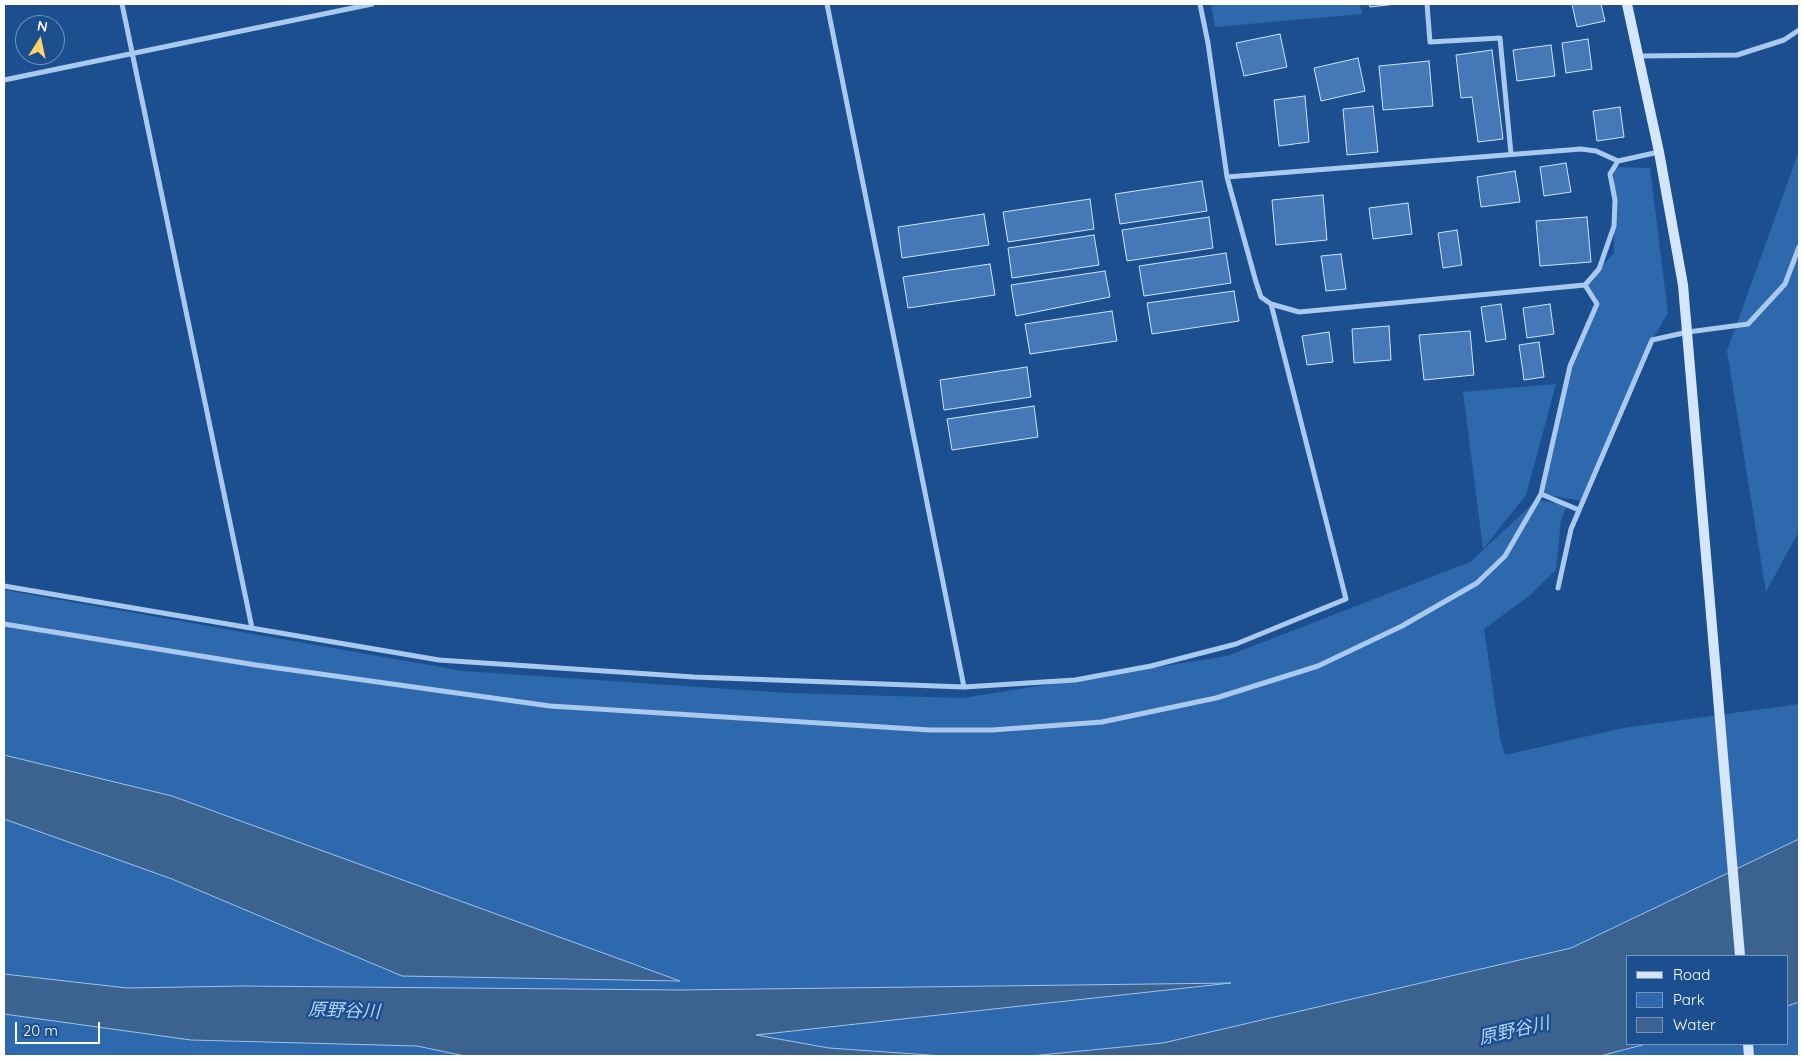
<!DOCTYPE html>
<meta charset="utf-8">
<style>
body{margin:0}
#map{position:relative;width:1803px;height:1060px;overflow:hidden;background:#1b4f8f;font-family:Quicksand,sans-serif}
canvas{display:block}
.frame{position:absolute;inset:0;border:5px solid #fff;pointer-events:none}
.legend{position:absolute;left:1626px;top:955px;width:162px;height:90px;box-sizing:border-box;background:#1b4f8f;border:1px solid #7695bc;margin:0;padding:6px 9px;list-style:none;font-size:15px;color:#fff}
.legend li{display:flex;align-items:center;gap:10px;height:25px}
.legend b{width:25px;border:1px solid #7695bc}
.north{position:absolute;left:15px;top:15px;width:50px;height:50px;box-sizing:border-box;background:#1b4f8f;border:1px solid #7695bc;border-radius:50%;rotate:10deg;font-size:14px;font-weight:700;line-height:20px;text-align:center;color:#fff}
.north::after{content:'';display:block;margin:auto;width:18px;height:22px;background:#ffd166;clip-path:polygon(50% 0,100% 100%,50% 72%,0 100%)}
.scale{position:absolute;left:15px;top:1022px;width:85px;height:22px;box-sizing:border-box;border:2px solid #fff;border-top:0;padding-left:6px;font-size:15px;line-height:18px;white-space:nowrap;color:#fff;-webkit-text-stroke:4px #1b4f8f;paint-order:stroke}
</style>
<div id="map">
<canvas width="1803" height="1060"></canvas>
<div class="frame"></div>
<ul class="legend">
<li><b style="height:6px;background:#d6e6fa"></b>Road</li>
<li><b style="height:14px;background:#2e69ad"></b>Park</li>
<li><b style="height:14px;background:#3c6290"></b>Water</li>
</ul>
<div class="north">N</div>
<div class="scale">20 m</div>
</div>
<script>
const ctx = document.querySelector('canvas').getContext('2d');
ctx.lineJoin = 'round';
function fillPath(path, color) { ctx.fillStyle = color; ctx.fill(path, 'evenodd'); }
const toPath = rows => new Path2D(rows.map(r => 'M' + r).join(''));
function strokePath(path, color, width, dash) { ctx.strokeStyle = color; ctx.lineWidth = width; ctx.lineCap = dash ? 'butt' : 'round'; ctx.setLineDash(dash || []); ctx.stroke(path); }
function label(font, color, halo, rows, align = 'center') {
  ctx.font = font + ' Quicksand,"Noto Sans JP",sans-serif'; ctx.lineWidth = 5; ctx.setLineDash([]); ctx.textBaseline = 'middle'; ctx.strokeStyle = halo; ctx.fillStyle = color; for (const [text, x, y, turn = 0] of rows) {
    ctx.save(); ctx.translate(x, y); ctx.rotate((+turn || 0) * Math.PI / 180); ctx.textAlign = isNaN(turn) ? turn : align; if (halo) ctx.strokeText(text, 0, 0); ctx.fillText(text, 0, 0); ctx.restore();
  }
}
fillPath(toPath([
 [1211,4,1360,4,1362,14,1215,27],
 [1799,151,1799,531,1766,592,1727,351],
 [1614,167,1650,168,1668,313,1652,340,1583,501,1541,494,1570,366,1597,305,1585,285,1614,253],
 [1556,384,1526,495,1483,549,1463,392],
 [1537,500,1567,505,1561,520,1556,570,1529,596,1484,629,1500,738,1505,755,1623,728,1799,704,1799,1056,4,1056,4,590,463,671,788,693,963,698,1227,656,1470,562],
 [1627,956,1787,956,1787,1044,1627,1044]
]), '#2e69ad');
const water = toPath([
 [4,755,172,796,680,981,402,976,172,879,4,819,4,755],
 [1799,839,1799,1002,1787,1006,1787,956,1627,956,1627,1044,1646,1044,1600,1056,1030,1056,1163,1043,1571,948,1799,839],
 [4,974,127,988,242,986,680,990,1231,983,756,1035,829,1048,943,1056,465,1056,417,1046,191,1040,4,1014,4,974]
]);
fillPath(water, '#3c6290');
strokePath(water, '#9cc4f0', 1);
const building = toPath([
 [1369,4,1396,4,1370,7,1369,4],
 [1572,4,1601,4,1605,21,1577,27,1572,4],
 [1280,34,1287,67,1244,76,1236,43,1280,34],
 [1588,39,1592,69,1566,73,1562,43,1588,39],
 [1551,45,1555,76,1517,81,1513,50,1551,45],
 [1492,50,1503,139,1478,142,1472,97,1461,98,1456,55,1492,50],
 [1358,58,1365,91,1321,101,1314,68,1358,58],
 [1429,61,1433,106,1383,110,1379,66,1429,61],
 [1305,96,1309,142,1279,146,1274,100,1305,96],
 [1373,106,1378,152,1347,155,1343,109,1373,106],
 [1620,107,1624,137,1597,141,1593,111,1620,107],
 [1566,163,1571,192,1544,196,1540,167,1566,163],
 [1515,171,1520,202,1481,207,1477,177,1515,171],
 [1202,181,1207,211,1120,224,1115,194,1202,181],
 [1323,195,1327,240,1276,245,1272,200,1323,195],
 [1090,199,1094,229,1008,242,1003,212,1090,199],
 [1408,203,1412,234,1373,239,1369,208,1408,203],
 [984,214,989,245,902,258,898,227,984,214],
 [1209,217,1213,248,1127,261,1122,230,1209,217],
 [1587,217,1591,262,1540,266,1536,221,1587,217],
 [1457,230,1462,265,1443,268,1438,233,1457,230],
 [1094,235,1099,265,1012,278,1008,248,1094,235],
 [1226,253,1231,283,1144,296,1139,266,1226,253],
 [1341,254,1346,289,1326,291,1321,256,1341,254],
 [990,264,995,295,908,308,903,277,990,264],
 [1105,271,1110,297,1016,316,1011,285,1105,271],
 [1234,291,1239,321,1152,334,1147,303,1234,291],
 [1501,304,1506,339,1486,342,1481,307,1501,304],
 [1550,304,1554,334,1527,338,1523,308,1550,304],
 [1112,311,1117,341,1030,354,1025,324,1112,311],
 [1389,326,1391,360,1354,363,1352,329,1389,326],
 [1470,331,1474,375,1424,380,1419,335,1470,331],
 [1329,332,1333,362,1307,365,1302,336,1329,332],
 [1539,342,1544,377,1524,380,1519,345,1539,342],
 [1027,367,1031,397,944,410,940,380,1027,367],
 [1034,406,1038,437,952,450,947,419,1034,406]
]);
fillPath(building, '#4478b7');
strokePath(building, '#cfe3fa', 1);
strokePath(toPath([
 [122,4,252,628],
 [827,4,964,687],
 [1200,4,1208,43,1227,177,1256,282,1261,297,1271,304,1299,312,1585,285,1599,269,1614,226,1615,200,1610,174,1618,161,1659,152],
 [1427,4,1430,42,1500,38,1511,154],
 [1639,56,1737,55,1784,40,1799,30],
 [4,80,372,4],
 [1227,177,1581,149,1596,151,1618,161],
 [1541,494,1579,510],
 [4,586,439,660,694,677,964,687,1075,680,1151,666,1236,644,1346,599,1271,304],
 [1558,588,1571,529,1652,340,1688,332,1748,324,1785,284,1799,247],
 [4,624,256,665,550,706,930,730,992,730,1102,722,1216,698,1318,666,1402,626,1477,583,1505,556,1541,494,1570,366,1597,304,1585,285]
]), '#a9c9ee', 5);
strokePath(toPath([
 [1627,4,1659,152,1683,285,1740,956],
 [1748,1044,1749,1056]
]), '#d6e6fa', 10);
label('italic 18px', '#b5d3f5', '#1b4f8f', [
 ["原野谷川",344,1011,2],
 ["原野谷川",1514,1031,-13]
]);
</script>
